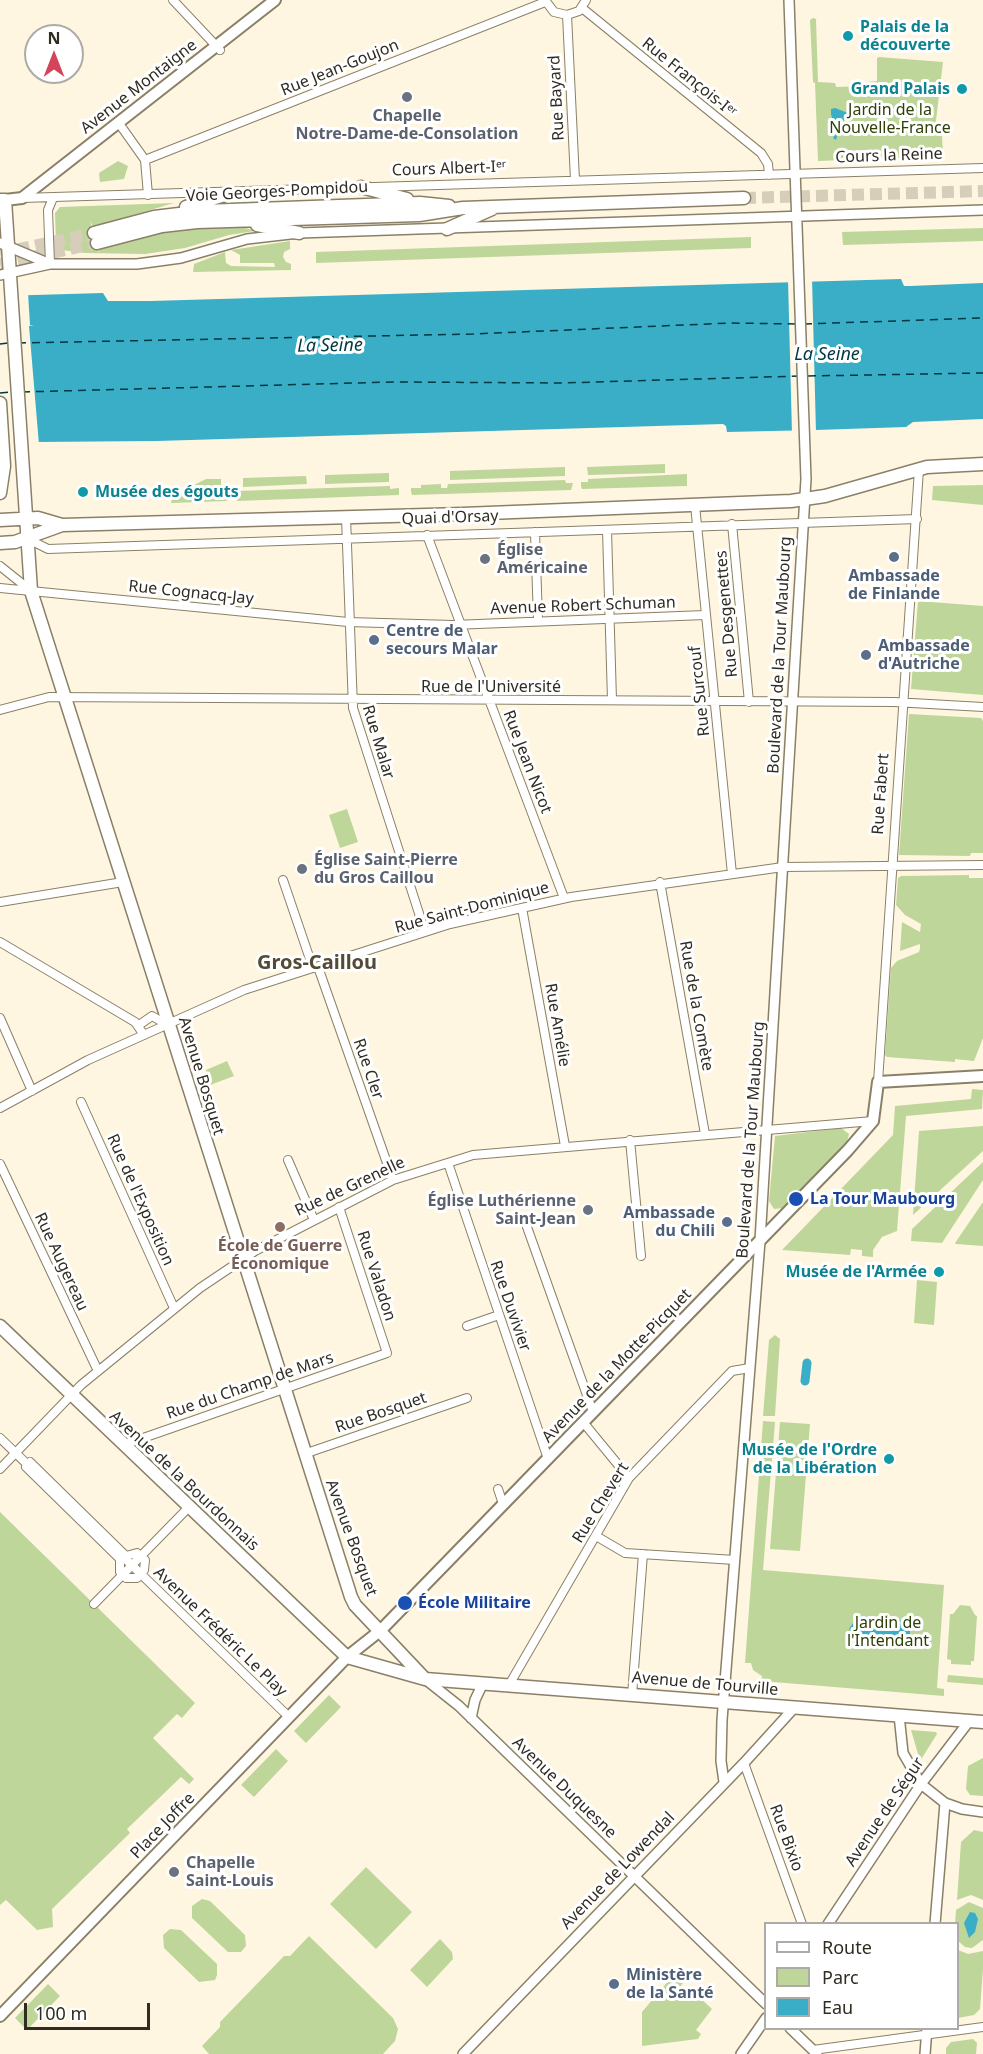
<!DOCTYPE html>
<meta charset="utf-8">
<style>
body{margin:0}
#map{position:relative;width:983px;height:2054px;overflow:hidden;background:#fff6e1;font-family:"Noto Sans",sans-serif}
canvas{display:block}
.legend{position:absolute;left:764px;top:1922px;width:195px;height:108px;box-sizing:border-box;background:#fff;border:2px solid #acaba7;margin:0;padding:8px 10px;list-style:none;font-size:18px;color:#302c22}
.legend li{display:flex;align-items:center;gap:12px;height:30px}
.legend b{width:30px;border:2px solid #acaba7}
.north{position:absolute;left:24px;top:24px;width:60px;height:60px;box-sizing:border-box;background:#fff;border:2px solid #acaba7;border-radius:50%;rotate:0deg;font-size:16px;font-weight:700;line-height:24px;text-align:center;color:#302c22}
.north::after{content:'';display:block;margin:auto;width:21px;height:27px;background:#d4445b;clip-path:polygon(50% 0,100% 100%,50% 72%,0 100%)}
.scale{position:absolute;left:24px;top:2003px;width:126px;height:27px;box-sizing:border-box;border:3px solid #302c22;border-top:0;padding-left:8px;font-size:18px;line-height:21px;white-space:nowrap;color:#302c22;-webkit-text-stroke:4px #fff;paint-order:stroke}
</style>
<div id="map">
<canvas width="983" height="2054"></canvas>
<ul class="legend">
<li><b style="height:8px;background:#fff"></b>Route</li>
<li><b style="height:16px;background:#bfd69a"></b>Parc</li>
<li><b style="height:16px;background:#3aaec7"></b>Eau</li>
</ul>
<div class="north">N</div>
<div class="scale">100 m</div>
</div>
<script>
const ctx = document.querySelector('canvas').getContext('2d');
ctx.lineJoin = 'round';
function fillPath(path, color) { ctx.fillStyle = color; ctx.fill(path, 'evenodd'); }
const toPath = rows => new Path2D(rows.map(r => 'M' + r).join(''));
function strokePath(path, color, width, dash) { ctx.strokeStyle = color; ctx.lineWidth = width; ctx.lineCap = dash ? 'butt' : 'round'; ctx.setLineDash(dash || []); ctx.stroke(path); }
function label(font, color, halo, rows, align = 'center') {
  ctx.font = font + ' "Noto Sans",sans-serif'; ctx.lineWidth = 6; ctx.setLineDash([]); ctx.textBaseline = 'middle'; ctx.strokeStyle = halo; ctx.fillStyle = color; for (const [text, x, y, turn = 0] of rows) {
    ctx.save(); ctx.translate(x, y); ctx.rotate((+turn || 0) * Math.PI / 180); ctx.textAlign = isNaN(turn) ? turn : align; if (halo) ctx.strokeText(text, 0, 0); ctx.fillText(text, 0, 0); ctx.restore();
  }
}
fillPath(toPath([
 [813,18,816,19,818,82,835,83,836,87,865,86,866,82,877,81,877,58,879,57,943,62,935,129,942,136,943,156,818,161,815,83,813,82,810,20],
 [118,161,128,166,124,179,100,182,99,173],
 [174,203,93,227,90,220,99,253,99,249,166,230,196,227,246,228,255,231,229,235,185,248,145,254,85,253,61,250,56,243,55,213,60,207],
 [983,228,983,241,843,245,842,232],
 [751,237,751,248,316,263,316,252],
 [290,241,290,249,284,252,283,257,286,262,291,264,291,270,193,272,194,264,225,252,226,263,231,266,275,267,274,263,240,263,240,255,231,250],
 [665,464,665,473,588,475,587,467],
 [565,467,565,476,450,480,450,471],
 [389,473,389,482,325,484,325,475],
 [687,474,687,486,582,489,581,486,581,482,588,482,588,479],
 [306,476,307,484,243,487,243,478],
 [206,479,221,479,221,487,188,488],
 [565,480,566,483,573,483,571,490,412,495,411,491,411,488,421,488,421,485,441,484,441,488,447,488,448,484],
 [983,485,983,505,932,500,933,486],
 [390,486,390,489,399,488,399,495,237,501,236,491],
 [221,491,221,494,228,494,227,501,171,503,174,493],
 [918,601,983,606,983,695,911,689],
 [909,714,981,718,983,721,983,853,971,853,970,856,899,855],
 [347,809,358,842,340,848,329,815],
 [969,875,969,878,983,878,983,1038,974,1061,955,1059,955,1062,887,1057,885,1055,891,968,897,961,919,952,920,948,920,944,900,951,902,922,920,932,921,924,905,915,896,905,898,878,901,876],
 [227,1061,234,1076,210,1085,206,1070],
 [972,1089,983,1090,982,1109,906,1116,897,1231,882,1237,873,1250,873,1257,862,1256,862,1250,851,1249,850,1255,782,1250,893,1135,895,1106,971,1099],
 [983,1126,983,1151,913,1215,919,1131],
 [841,1128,849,1134,847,1142,783,1208,774,1209,769,1201,775,1136],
 [983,1162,983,1180,942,1243,911,1241,912,1229],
 [983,1202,983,1246,956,1244,955,1243],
 [917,1280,937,1282,934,1325,914,1323],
 [775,1335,780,1339,775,1416,763,1416,769,1340],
 [763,1421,775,1422,763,1570,944,1585,937,1688,944,1689,944,1696,761,1681,762,1676,753,1670,751,1663,745,1663],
 [780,1422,810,1424,800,1551,770,1549],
 [0,1512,195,1703,182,1718,177,1714,153,1738,194,1779,189,1784,181,1777,127,1829,130,1833,52,1909,53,1927,37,1930,6,1900,0,1905],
 [960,1605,970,1606,975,1615,977,1616,974,1661,971,1661,971,1665,951,1664,951,1660,947,1659,950,1614,953,1614],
 [948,1675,983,1678,983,1685,947,1682],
 [329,1695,341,1707,306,1743,294,1731],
 [911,1730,936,1732,937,1734,920,1761],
 [276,1749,288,1761,254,1797,241,1785],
 [983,1758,983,1796,970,1795,966,1789,968,1766],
 [974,1830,983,1832,983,1900,971,1895,957,1900,961,1842],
 [366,1867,412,1912,376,1949,330,1904],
 [202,1899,210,1901,245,1935,246,1946,241,1952,228,1952,192,1918,192,1906],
 [969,1902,983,1908,983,1940,972,1948,965,1947,958,1941,958,1924,955,1924,956,1910],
 [170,1929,181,1930,217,1964,217,1975,215,1980,199,1982,164,1948,163,1935],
 [309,1936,393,2018,398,2029,395,2041,383,2054,209,2054,202,2046,220,2027,220,2022,284,1956,290,1956],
 [440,1939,452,1952,453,1959,427,1987,410,1970],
 [958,1950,968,1954,983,1951,983,1969,980,2009,974,2015,958,2018],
 [675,1973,677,1976,675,1979,678,1982,681,1979,684,1982,681,1985,694,1998,697,1995,712,2009,696,2030,701,2034,698,2039,642,2046,642,2012],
 [48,1984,60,1996,27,2030,15,2018],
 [973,2039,977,2043,976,2054,946,2054,946,2048,951,2042]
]), '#bfd69a');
fillPath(toPath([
 [835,108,848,113,840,126,836,140,833,138,836,134,831,114,831,109],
 [901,279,904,286,910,286,983,283,983,419,913,422,906,427,816,430,727,432,726,426,723,424,157,441,37,442,0,296,103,293,108,301,151,301],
 [860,1616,902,1620,902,1623,910,1630,910,1636,900,1642,900,1645,858,1642,859,1639,852,1635,849,1629,853,1623,860,1620],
 [970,1912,975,1913,978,1919,975,1932,969,1938,964,1923]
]), '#3aaec7');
fillPath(toPath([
 [812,278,816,433,792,434,788,279],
 [0,293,28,293,30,325,34,325,29,326,39,445,0,446]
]), '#fff6e1');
strokePath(toPath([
 [805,1381,807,1363]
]), '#3aaec7', 9);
strokePath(toPath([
 [804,324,983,318],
 [18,343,473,334,731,323,796,324],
 [0,344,8,343],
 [808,376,983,373],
 [22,392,393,382,562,383,800,376],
 [0,393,11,392]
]), '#013842', 1.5, [8, 6]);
strokePath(toPath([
 [744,198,983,191],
 [0,253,94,233],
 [0,264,97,243]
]), '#d6cebb', 12, [12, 6]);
const minor = toPath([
 [173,0,220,50],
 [545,0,554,12,567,15,579,11,586,0],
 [582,8,761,153,768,164,769,175],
 [567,15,575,180],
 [118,122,145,160,148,195],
 [145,160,545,2],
 [22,198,983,168],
 [50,264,48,210,53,198],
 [695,505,732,874],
 [346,517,353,708,425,932],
 [732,524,749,702],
 [607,530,612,700],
 [535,532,538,620],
 [427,535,564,898],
 [26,538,48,549,917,519],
 [0,566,30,590],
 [0,588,348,622,453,625,705,615],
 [0,710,49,697,894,702,983,707],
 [283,880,313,968],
 [660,882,705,1134],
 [0,902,123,882],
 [522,908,565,1146],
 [0,942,135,1022,144,1035],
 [318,967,393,1180],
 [0,1018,32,1091],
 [139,1025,152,1016,168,1025],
 [878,1082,919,469],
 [81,1102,174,1308],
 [0,1108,88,1060,244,990,450,924,571,897,783,867,983,865],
 [630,1140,641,1256],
 [288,1160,314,1220],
 [448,1163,548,1459],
 [0,1164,98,1371],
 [527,1227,593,1412],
 [467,1326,499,1315],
 [583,1422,629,1478],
 [0,1438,289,1717],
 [123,1445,387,1353,339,1207],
 [304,1454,467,1398],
 [30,1462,126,1556,137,1553,145,1560,144,1570,137,1578,126,1578,120,1572,120,1559,26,1467,30,1462],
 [0,1469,81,1385,200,1288,255,1251,393,1180,473,1155,873,1121],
 [498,1489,503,1504],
 [596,1536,625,1553,735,1560],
 [94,1604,189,1507],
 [509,1685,629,1478,732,1371,750,1368],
 [632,1695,643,1554],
 [744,1763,802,1924],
 [813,2050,983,2027]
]);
const tertiary = toPath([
 [0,243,50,264],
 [0,275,50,264,137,264,181,258,247,239,299,233,983,210],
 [425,1679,459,1706,766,2004],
 [899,1715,903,1753,921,1784,945,1803,962,1809,983,1812],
 [471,1718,475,1700,483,1683],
 [724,1782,721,1761,722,1720,760,1241,806,479,789,0],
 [828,1924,921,1784,970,1720],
 [935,1924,945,1803],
 [790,2028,817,2054],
 [463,2054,744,1763,794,1708],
 [741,2054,766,2018],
 [925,2054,927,2028]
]);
const secondary = toPath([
 [5,200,22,198,275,0],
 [0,2016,347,1657,381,1630,848,1150,873,1121,878,1082,983,1076]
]);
const primary = toPath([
 [361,187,407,199],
 [0,200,5,200,31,591,351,1597,355,1605,425,1679],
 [186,207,231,193],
 [257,225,299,233],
 [447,229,492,209],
 [94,233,154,217,204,211,420,203,449,206],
 [97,243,162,226,197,222,419,215,463,208,744,198],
 [0,403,4,466,0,493],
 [0,520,38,518,62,525],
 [0,543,15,542,62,525,463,514,791,501,825,496,927,467,983,464],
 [0,1326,347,1657,425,1679,983,1722]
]);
strokePath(minor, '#8a8068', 10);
strokePath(tertiary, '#8a8068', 12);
strokePath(secondary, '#8a8068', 14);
strokePath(primary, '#8a8068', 15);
strokePath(minor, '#fff', 8);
strokePath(tertiary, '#fff', 9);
strokePath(secondary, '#fff', 10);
strokePath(primary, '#fff', 12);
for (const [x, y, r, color] of [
 [848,36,6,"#0f9aa8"],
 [962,89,6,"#0f9aa8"],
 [407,97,6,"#6b7280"],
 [83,492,6,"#0f9aa8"],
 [894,557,6,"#5c6f8a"],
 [485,559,6,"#6b7280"],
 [374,640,6,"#5c6f8a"],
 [866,655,6,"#5c6f8a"],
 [302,869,6,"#6b7280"],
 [796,1199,8,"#1a4fb4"],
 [588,1210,6,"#6b7280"],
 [727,1222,6,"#5c6f8a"],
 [280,1227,6,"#8d6e63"],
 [939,1272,6,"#0f9aa8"],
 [889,1459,6,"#0f9aa8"],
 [405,1603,8,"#1a4fb4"],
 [174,1872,6,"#6b7280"],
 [614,1984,6,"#5c6f8a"]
]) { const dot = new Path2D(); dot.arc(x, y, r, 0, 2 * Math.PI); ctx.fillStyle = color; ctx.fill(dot); strokePath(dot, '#fff', 2); }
label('bold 16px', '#0d838f', '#fff', [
 ["Palais de la",860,27,"left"],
 ["découverte",860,45,"left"],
 ["Grand Palais",950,89],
 ["Musée des égouts",95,492,"left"],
 ["Musée de l'Armée",927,1272],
 ["Musée de l'Ordre",877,1450],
 ["de la Libération",877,1468]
], 'right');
label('16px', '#302c22', '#fff', [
 ["Rue Jean-Goujon",340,68,-22],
 ["Rue François-Iᵉʳ",689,78,39],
 ["Avenue Montaigne",139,87,-38],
 ["Rue Bayard",557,98,-93],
 ["Cours la Reine",889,156,-2],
 ["Cours Albert-Iᵉʳ",449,169,-2],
 ["Voie Georges-Pompidou",277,192,-3],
 ["Quai d'Orsay",450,518,-2],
 ["Rue Cognacq-Jay",191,593,6],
 ["Avenue Robert Schuman",583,606,-2],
 ["Rue Desgenettes",727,614,-95],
 ["Boulevard de la Tour Maubourg",780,655,-87],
 ["Rue de l'Université",491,687],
 ["Rue Surcouf",700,691,-96],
 ["Rue Malar",378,742,73],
 ["Rue Jean Nicot",527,762,69],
 ["Rue Fabert",881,794,-86],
 ["Rue Saint-Dominique",472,908,-15],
 ["Rue de la Comète",696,1006,80],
 ["Rue Amélie",557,1025,80],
 ["Rue Cler",368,1069,71],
 ["Avenue Bosquet",201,1076,73],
 ["Boulevard de la Tour Maubourg",751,1140,-86],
 ["Rue de Grenelle",350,1187,-25],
 ["Rue de l'Exposition",140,1200,66],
 ["Rue Augereau",61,1262,65],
 ["Rue Valadon",376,1276,72],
 ["Rue Duvivier",510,1306,71],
 ["Avenue de la Motte-Picquet",617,1366,-46],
 ["Rue du Champ de Mars",250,1386,-19],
 ["Rue Bosquet",381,1413,-19],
 ["Avenue de la Bourdonnais",184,1481,43],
 ["Rue Chevert",601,1503,-58],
 ["Avenue Bosquet",351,1538,70],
 ["Avenue Frédéric Le Play",220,1632,44],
 ["Avenue de Tourville",705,1684,5],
 ["Avenue Duquesne",564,1788,44],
 ["Avenue de Ségur",885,1812,-56],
 ["Place Joffre",163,1826,-46],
 ["Rue Bixio",786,1838,70],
 ["Avenue de Lowendal",618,1871,-46]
]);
label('16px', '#2f4006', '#fff', [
 ["Jardin de la",890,110],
 ["Nouvelle-France",890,128],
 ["Jardin de",888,1623],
 ["l'Intendant",888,1641]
]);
label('bold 16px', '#5b616d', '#fff', [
 ["Chapelle",407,116,"center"],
 ["Notre-Dame-de-Consolation",407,134,"center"],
 ["Église",497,550],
 ["Américaine",497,568],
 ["Église Saint-Pierre",314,860],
 ["du Gros Caillou",314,878],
 ["Église Luthérienne",576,1201,"right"],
 ["Saint-Jean",576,1219,"right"],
 ["Chapelle",186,1863],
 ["Saint-Louis",186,1881]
], 'left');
label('bold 16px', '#4e5e75', '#fff', [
 ["Ambassade",894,576,"center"],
 ["de Finlande",894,594,"center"],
 ["Centre de",386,631],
 ["secours Malar",386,649],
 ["Ambassade",878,646],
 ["d'Autriche",878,664],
 ["Ambassade",715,1213,"right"],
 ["du Chili",715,1231,"right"],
 ["Ministère",626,1975],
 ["de la Santé",626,1993]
], 'left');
label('bold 16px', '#164399', '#fff', [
 ["La Tour Maubourg",810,1199],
 ["École Militaire",418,1603]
], 'left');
label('bold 16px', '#785e54', '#fff', [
 ["École de Guerre",280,1246],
 ["Économique",280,1264]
]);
label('italic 18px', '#013842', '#fff', [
 ["La Seine",330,346,-1],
 ["La Seine",827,355]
]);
label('bold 20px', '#544b35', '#fff', [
 ["Gros-Caillou",317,963]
]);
</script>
